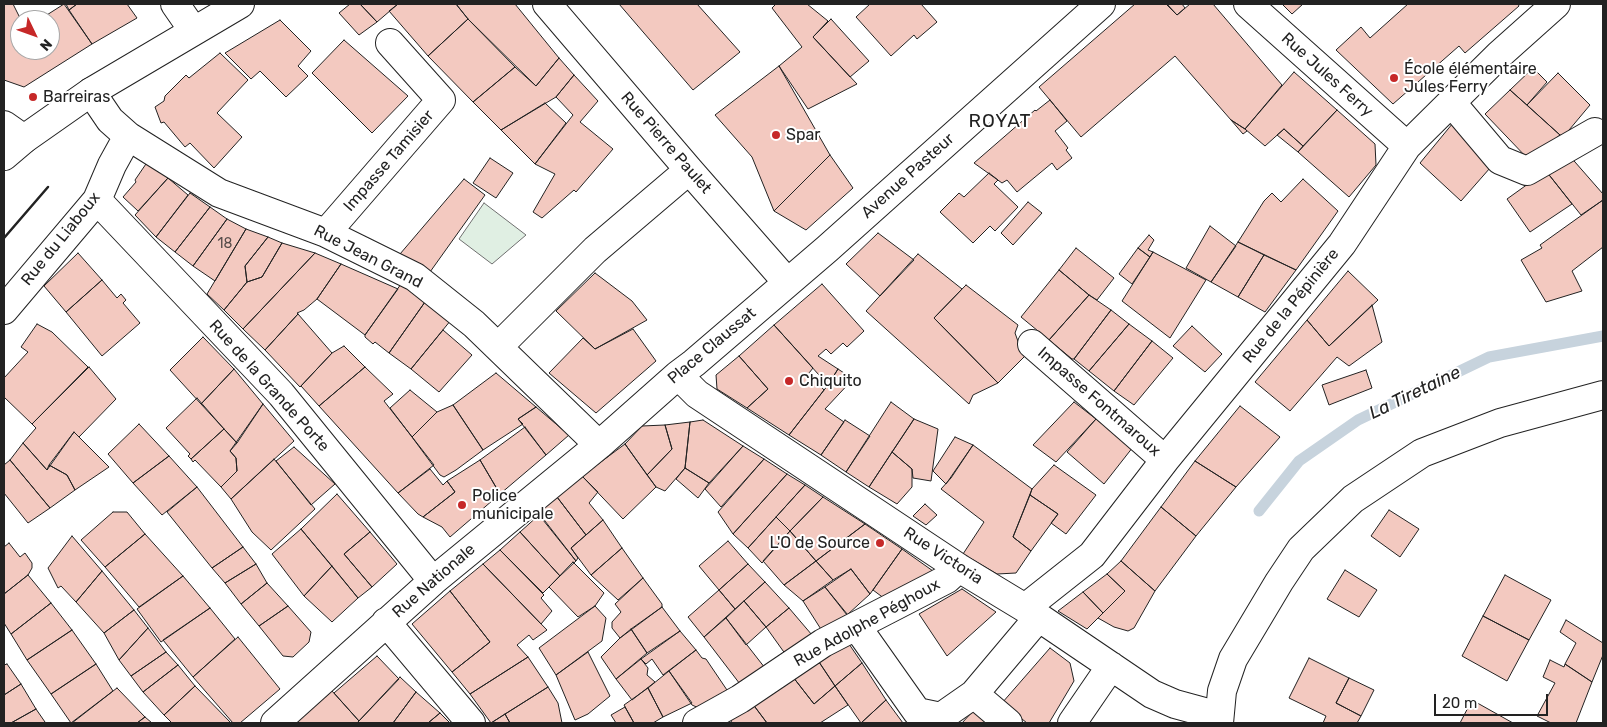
<!DOCTYPE html>
<meta charset="utf-8">
<style>
body{margin:0}
#map{position:relative;width:1607px;height:727px;overflow:hidden;background:#fff;font-family:Rubik,sans-serif}
canvas{display:block}
.frame{position:absolute;inset:0;border:5px solid #222;pointer-events:none}
.north{position:absolute;left:10px;top:10px;width:50px;height:50px;box-sizing:border-box;background:#fff;border:1px solid #a7a7a7;border-radius:50%;rotate:132deg;font-size:14px;font-weight:700;line-height:20px;text-align:center;color:#222}
.north::after{content:'';display:block;margin:auto;width:18px;height:22px;background:#c62828;clip-path:polygon(50% 0,100% 100%,50% 72%,0 100%)}
.scale{position:absolute;left:1434px;top:694px;width:114px;height:22px;box-sizing:border-box;border:2px solid #222;border-top:0;padding-left:6px;font-size:15px;line-height:18px;white-space:nowrap;color:#222;-webkit-text-stroke:4px #fff;paint-order:stroke}
</style>
<div id="map">
<canvas width="1607" height="727"></canvas>
<div class="frame"></div>
<div class="north">N</div>
<div class="scale">20 m</div>
</div>
<script>
const ctx = document.querySelector('canvas').getContext('2d');
ctx.lineJoin = 'round';
function fillPath(path, color) { ctx.fillStyle = color; ctx.fill(path, 'evenodd'); }
const toPath = rows => new Path2D(rows.map(r => 'M' + r).join(''));
function strokePath(path, color, width, dash) { ctx.strokeStyle = color; ctx.lineWidth = width; ctx.lineCap = dash ? 'butt' : 'round'; ctx.setLineDash(dash || []); ctx.stroke(path); }
function label(font, color, halo, rows, align = 'center') {
  ctx.font = font + ' Rubik,sans-serif'; ctx.lineWidth = 4; ctx.setLineDash([]); ctx.textBaseline = 'middle'; ctx.strokeStyle = halo; ctx.fillStyle = color; for (const [text, x, y, turn = 0] of rows) {
    ctx.save(); ctx.translate(x, y); ctx.rotate((+turn || 0) * Math.PI / 180); ctx.textAlign = isNaN(turn) ? turn : align; if (halo) ctx.strokeText(text, 0, 0); ctx.fillText(text, 0, 0); ctx.restore();
  }
}
const green = toPath([
 [484,203,526,235,492,264,459,239,484,203]
]);
fillPath(green, '#e0efe3');
strokePath(green, '#6f6f6f', 1);
strokePath(toPath([
 [1259,511,1299,461,1358,420,1489,357,1603,336]
]), '#c7d3dd', 11);
const building = toPath([
 [4,4,13,4,21,20,20,50,50,50,50,20,39,20,64,4,92,44,24,87,4,80,4,4],
 [66,4,77,4,69,10,66,4],
 [77,4,127,4,137,18,92,44,69,10,77,4],
 [350,4,360,4,377,22,359,35,339,13,350,4],
 [360,4,398,4,377,22,360,4],
 [398,4,456,4,468,19,428,56,389,11,398,4],
 [456,4,515,4,559,58,536,86,468,19,456,4],
 [619,4,697,4,740,52,693,90,619,4],
 [776,4,807,4,828,21,813,37,857,84,808,109,779,66,802,47,772,8,776,4],
 [870,4,921,4,937,22,917,39,914,35,891,56,856,17,870,4],
 [1135,4,1167,4,1177,15,1190,4,1213,4,1282,85,1245,129,1231,120,1175,56,1081,137,1039,87,1135,4],
 [1168,4,1182,4,1185,8,1177,15,1167,5,1168,4],
 [1282,4,1303,4,1292,14,1282,4],
 [1408,4,1518,4,1519,6,1465,53,1459,46,1393,104,1336,50,1361,27,1370,38,1408,4],
 [468,19,515,67,473,102,428,56,468,19],
 [831,19,869,61,850,77,813,37,831,19],
 [280,20,311,51,298,66,308,76,286,97,260,71,251,79,225,53,280,20],
 [344,40,408,96,372,133,312,73,344,40],
 [220,53,248,80,217,113,242,137,214,168,190,143,185,147,164,122,161,123,155,107,164,101,165,96,186,75,189,78,220,53],
 [559,58,574,75,556,97,501,130,473,102,515,67,536,86,559,58],
 [779,66,830,155,774,211,752,157,715,115,779,66],
 [1533,68,1547,82,1527,105,1510,90,1533,68],
 [1294,72,1337,110,1303,146,1284,129,1265,146,1245,129,1294,72],
 [1558,73,1590,105,1564,136,1560,135,1527,105,1558,73],
 [574,75,598,101,580,122,613,149,576,192,574,190,542,218,533,212,555,174,535,164,573,115,556,97,574,75],
 [1510,90,1560,135,1529,160,1485,114,1510,90],
 [1050,100,1067,121,1055,131,1068,148,1066,150,1072,158,1057,170,1052,163,1017,192,1007,180,1002,183,974,163,1035,110,1036,111,1050,100],
 [545,103,566,123,535,164,501,130,545,103],
 [1337,110,1375,144,1376,165,1349,197,1298,152,1337,110],
 [1231,120,1245,129,1247,131,1243,134,1231,120],
 [1453,123,1490,168,1461,201,1420,163,1453,123],
 [1284,129,1303,146,1298,152,1277,135,1284,129],
 [1568,154,1603,194,1603,200,1581,215,1546,171,1568,154],
 [830,155,853,188,806,230,774,211,830,155],
 [490,158,513,173,496,198,473,183,490,158],
 [148,161,168,178,138,211,123,197,136,182,135,180,148,161],
 [1546,171,1572,204,1530,232,1507,199,1546,171],
 [989,173,998,180,994,184,1018,207,995,231,990,226,973,243,940,212,959,193,964,197,989,173],
 [168,178,188,195,156,237,135,215,168,178],
 [464,179,485,195,430,272,400,254,464,179],
 [1303,179,1338,211,1296,270,1238,242,1264,201,1272,193,1281,202,1303,179],
 [190,193,210,207,175,252,156,237,190,193],
 [1603,200,1603,247,1572,271,1582,291,1546,302,1521,260,1542,248,1540,245,1603,200],
 [1028,202,1042,213,1013,245,1001,233,1028,202],
 [210,207,227,219,193,266,175,252,210,207],
 [227,219,246,229,215,281,193,266,227,219],
 [1210,226,1236,246,1211,282,1186,268,1210,226],
 [246,229,268,237,245,266,247,282,224,310,207,294,246,229],
 [878,233,914,260,880,296,846,264,878,233],
 [1149,235,1154,240,1148,250,1153,252,1150,257,1138,248,1149,235],
 [268,237,282,243,262,277,247,282,245,266,268,237],
 [1238,242,1264,255,1238,297,1211,282,1238,242],
 [282,243,315,253,243,329,224,310,247,282,262,277,282,243],
 [1076,248,1114,278,1097,300,1089,295,1059,270,1076,248],
 [1138,248,1150,257,1132,284,1119,274,1138,248],
 [1153,252,1206,280,1170,338,1122,301,1153,252],
 [78,253,102,280,66,312,44,286,78,253],
 [315,253,341,264,317,299,304,310,297,313,298,314,265,350,243,329,315,253],
 [918,254,962,289,934,318,998,383,973,395,969,404,866,311,918,254],
 [1264,255,1296,270,1265,312,1238,297,1264,255],
 [341,264,398,289,365,335,317,299,341,264],
 [1059,270,1089,295,1049,340,1021,317,1059,270],
 [1348,271,1378,300,1329,346,1307,320,1348,271],
 [595,273,632,301,647,320,595,349,556,311,595,273],
 [102,280,117,298,121,294,126,300,123,303,140,323,102,356,66,312,102,280],
 [401,284,425,302,389,353,375,342,373,344,365,337,365,335,401,284],
 [822,284,864,331,847,347,843,343,831,354,826,349,818,356,838,369,828,385,774,325,822,284],
 [966,285,1018,325,1015,333,1020,347,1027,354,998,383,934,318,966,285],
 [1089,295,1111,310,1074,359,1072,359,1049,340,1089,295],
 [425,302,451,320,411,369,389,353,425,302],
 [1372,305,1382,342,1349,366,1337,357,1290,411,1255,382,1307,320,1329,346,1372,305],
 [1111,310,1129,324,1089,371,1074,359,1111,310],
 [298,314,332,353,300,387,265,350,298,314],
 [37,324,52,332,88,367,32,424,4,397,4,378,28,352,21,347,37,324],
 [1129,324,1152,341,1114,391,1089,371,1129,324],
 [774,325,813,368,809,373,824,390,789,435,747,408,768,389,739,356,774,325],
 [1192,326,1222,354,1205,372,1173,346,1192,326],
 [633,329,656,361,596,413,549,373,583,338,595,349,633,329],
 [443,330,472,355,439,392,411,369,443,330],
 [203,337,234,369,201,404,170,370,203,337],
 [1152,341,1173,358,1134,405,1114,391,1152,341],
 [344,346,365,367,319,406,301,386,332,353,344,346],
 [739,356,768,389,747,408,717,389,716,375,739,356],
 [89,367,116,399,79,437,74,432,47,470,23,443,36,428,32,424,89,367],
 [365,367,393,394,384,401,434,465,398,493,319,406,365,367],
 [234,369,263,404,237,443,201,404,234,369],
 [838,369,853,379,825,409,844,422,821,455,789,435,828,385,838,369],
 [1366,370,1372,388,1329,405,1322,385,1366,370],
 [496,373,536,407,518,419,523,424,483,450,453,405,496,373],
 [410,390,437,412,412,437,390,408,410,390],
 [197,398,224,429,191,459,188,456,190,454,166,428,197,398],
 [891,402,914,419,869,487,846,472,891,402],
 [1074,402,1096,419,1056,462,1033,445,1074,402],
 [263,404,294,441,231,499,221,487,237,471,236,458,230,451,263,404],
 [453,405,483,450,456,470,444,477,440,475,412,437,437,412,453,405],
 [1240,406,1280,437,1236,487,1195,461,1240,406],
 [536,407,569,435,546,455,518,419,536,407],
 [914,419,938,429,931,481,913,478,912,469,892,452,914,419],
 [1096,419,1133,447,1104,484,1067,452,1096,419],
 [703,420,743,446,709,483,685,468,690,422,703,420],
 [845,420,870,436,846,472,821,455,845,420],
 [690,422,685,468,665,491,656,487,647,475,672,449,665,425,690,422],
 [139,424,169,456,133,483,108,454,139,424],
 [665,425,672,449,647,475,625,444,642,426,665,425],
 [525,427,546,455,500,494,480,460,525,427],
 [224,429,237,443,230,451,236,458,237,471,221,487,195,460,193,462,191,459,224,429],
 [74,432,109,467,75,490,67,475,49,465,74,432],
 [955,437,973,445,946,484,933,471,955,437],
 [23,443,47,470,49,465,67,475,75,490,50,508,10,460,23,443],
 [625,444,656,487,623,519,582,476,625,444],
 [973,445,1032,489,1013,537,1031,551,1016,573,997,574,963,554,984,522,941,489,951,478,973,445],
 [743,446,764,459,721,507,705,489,743,446],
 [294,447,335,484,311,505,276,461,294,447],
 [892,452,912,469,912,487,897,504,869,487,892,452],
 [169,456,197,487,162,515,133,483,169,456],
 [274,459,315,509,271,550,252,532,231,499,274,459],
 [764,459,787,474,733,534,718,512,764,459],
 [10,460,50,508,28,523,4,493,4,465,10,460],
 [480,460,500,494,450,537,442,527,423,517,455,492,447,481,480,460],
 [1195,461,1236,487,1196,536,1161,507,1195,461],
 [1054,465,1096,495,1066,534,1051,523,1058,514,1030,495,1032,489,1054,465],
 [685,468,709,483,698,498,676,479,685,468],
 [430,469,443,485,447,481,455,492,423,517,418,514,398,493,430,469],
 [787,474,805,485,748,548,733,534,787,474],
 [582,476,598,492,589,503,603,520,586,535,557,497,582,476],
 [805,485,823,497,790,531,776,517,805,485],
 [197,487,243,547,212,568,167,512,197,487],
 [337,494,370,532,344,554,372,587,358,598,301,529,337,494],
 [1030,495,1058,514,1031,551,1013,537,1030,495],
 [557,497,586,535,571,548,578,558,576,561,538,512,557,497],
 [823,497,865,524,816,561,790,531,823,497],
 [925,504,937,515,926,525,913,516,925,504],
 [1161,507,1196,536,1155,591,1121,561,1161,507],
 [1389,510,1419,529,1400,557,1371,536,1389,510],
 [113,512,127,512,145,534,105,567,81,540,113,512],
 [539,515,576,561,560,576,520,532,539,515],
 [776,517,790,531,762,563,748,548,776,517],
 [603,520,622,548,591,575,571,548,603,520],
 [865,524,902,549,870,594,851,569,833,580,816,561,865,524],
 [301,529,332,566,304,596,272,554,301,529],
 [790,531,816,561,784,585,763,561,790,531],
 [370,532,397,564,372,587,344,554,370,532],
 [520,532,560,576,543,593,500,550,520,532],
 [145,534,183,576,139,607,105,567,145,534],
 [72,536,102,571,76,602,61,586,58,588,48,568,72,536],
 [728,541,748,564,719,590,699,566,728,541],
 [9,543,20,557,25,553,32,563,32,568,28,575,4,594,4,547,9,543],
 [243,547,256,564,225,583,212,568,243,547],
 [622,548,643,578,618,600,591,575,622,548],
 [902,549,933,571,932,574,885,599,873,590,902,549],
 [500,550,544,595,541,598,552,611,541,624,483,564,500,550],
 [816,561,833,580,803,601,784,585,816,561],
 [1121,561,1155,591,1134,628,1128,631,1114,627,1098,618,1125,591,1107,574,1121,561],
 [573,562,604,593,595,606,578,617,549,587,573,562],
 [256,564,267,583,241,604,225,583,256,564],
 [483,564,547,630,533,640,529,635,517,645,528,657,470,694,452,672,490,642,450,591,483,564],
 [748,564,765,582,735,609,719,590,748,564],
 [332,566,358,598,332,622,304,596,332,566],
 [851,569,870,594,847,615,825,587,851,569],
 [1345,570,1377,590,1359,617,1327,599,1345,570],
 [102,571,134,610,104,633,76,602,102,571],
 [1107,574,1125,591,1103,613,1083,592,1107,574],
 [28,575,51,603,11,634,4,623,4,594,28,575],
 [1505,575,1551,600,1529,640,1483,616,1505,575],
 [183,576,210,608,161,642,137,609,183,576],
 [643,578,662,604,662,607,620,638,612,628,612,622,621,612,615,604,643,578],
 [765,582,789,608,766,627,744,601,765,582],
 [267,583,288,606,259,626,241,604,267,583],
 [825,587,852,620,824,634,803,601,825,587],
 [962,589,996,612,947,656,919,614,962,589],
 [719,590,735,609,704,637,688,617,719,590],
 [450,591,490,642,452,672,412,624,450,591],
 [1083,592,1103,613,1087,629,1058,611,1083,592],
 [744,601,766,627,746,645,726,618,744,601],
 [51,603,72,630,27,660,11,634,51,603],
 [288,606,311,632,309,642,293,657,283,656,259,626,288,606],
 [595,606,606,618,602,641,556,675,539,648,595,606],
 [662,607,680,631,647,653,631,629,662,607],
 [210,608,235,639,193,677,163,640,210,608],
 [789,608,812,635,786,655,766,627,789,608],
 [134,610,148,628,119,660,104,633,134,610],
 [1483,616,1529,640,1507,681,1462,656,1483,616],
 [726,618,765,668,743,688,704,637,726,618],
 [1566,620,1603,643,1603,655,1592,682,1565,664,1576,643,1560,632,1566,620],
 [148,628,166,652,131,676,119,660,148,628],
 [631,629,647,653,616,679,601,657,620,638,631,629],
 [72,630,96,664,51,694,27,660,72,630],
 [680,631,696,650,663,675,652,659,646,664,641,659,680,631],
 [238,637,280,689,240,723,233,723,193,677,238,637],
 [849,644,862,663,835,686,817,659,849,644],
 [1050,648,1070,663,1074,681,1049,723,1027,723,1002,703,1050,648],
 [696,650,702,658,706,659,729,693,701,709,692,705,669,671,696,650],
 [166,652,178,665,143,692,131,676,166,652],
 [588,652,610,696,588,714,575,720,556,675,588,652],
 [377,656,399,679,359,721,334,693,377,656],
 [528,657,548,687,491,723,470,694,528,657],
 [1309,658,1349,678,1336,703,1361,716,1357,723,1323,723,1326,716,1289,698,1309,658],
 [641,659,648,668,647,675,655,682,632,700,616,679,641,659],
 [817,659,835,686,814,704,793,677,817,659],
 [1550,660,1564,667,1565,664,1592,682,1576,723,1551,723,1537,716,1555,683,1543,677,1550,660],
 [862,663,886,700,861,723,835,686,862,663],
 [7,664,21,684,4,695,4,665,7,664],
 [96,664,113,691,71,723,51,694,96,664],
 [178,665,195,686,164,715,143,692,178,665],
 [669,671,692,703,663,717,648,688,669,671],
 [400,677,416,692,393,723,357,723,400,677],
 [793,677,814,704,835,686,848,705,820,723,767,723,752,703,793,677],
 [1349,678,1374,690,1361,716,1336,703,1349,678],
 [21,684,36,709,11,723,4,723,4,695,21,684],
 [195,686,231,723,172,723,164,715,195,686],
 [548,687,558,703,562,723,510,723,505,714,548,687],
 [117,688,145,717,137,723,72,723,117,688],
 [648,688,663,717,653,723,634,723,624,705,648,688],
 [332,691,359,721,357,723,295,723,332,691],
 [416,692,440,713,428,723,393,723,416,692],
 [886,700,903,723,861,723,886,700],
 [1472,700,1513,723,1460,723,1472,700],
 [752,703,767,723,732,723,728,715,752,703],
 [625,707,634,723,616,723,611,715,625,707],
 [36,709,45,722,43,723,11,723,36,709],
 [973,711,989,723,962,723,973,711],
 [440,713,450,723,428,723,440,713],
 [505,714,510,723,491,723,505,714],
 [145,717,152,723,137,723,145,717]
]);
fillPath(building, '#f3c9c0');
strokePath(building, '#222', 1);
const street = toPath([
 [175,4,193,30],
 [547,4,689,170,787,282],
 [1248,4,1407,146],
 [91,92,110,120,128,136,219,193,326,233,415,277,474,324,599,445],
 [1451,102,1500,160,1527,171,1595,132],
 [4,125,24,139],
 [97,200,281,394,433,581],
 [326,233,441,100,390,43],
 [4,310,97,200,112,165,128,136],
 [1032,344,1165,460],
 [498,347,595,250,689,170],
 [678,375,697,394,959,568,1025,608,1152,694,1175,704,1219,716],
 [1025,608,1092,555,1165,460,1342,244,1407,146,1499,55,1556,4],
 [386,622,471,723],
 [857,627,917,712,941,717,974,694,1038,618],
 [974,694,1008,723],
 [275,723,433,581,599,445,678,375,694,363,827,249,1101,4],
 [697,723,740,699,823,643,947,579,959,568],
 [1072,723,1111,666]
]);
const secondary = toPath([
 [4,156,24,139,91,92,240,4],
 [1219,723,1222,691,1233,659,1279,582,1301,549,1353,499,1422,453,1500,423,1603,395]
]);
strokePath(street, '#222', 30);
strokePath(secondary, '#222', 30);
strokePath(street, '#fff', 28);
strokePath(secondary, '#fff', 28);
strokePath(toPath([
 [4,238,48,187]
]), '#222', 2.5);
for (const [x, y, r, color] of [
 [1394,78,5,"#c62828"],
 [33,97,5,"#c62828"],
 [776,135,5,"#c62828"],
 [789,381,5,"#c62828"],
 [462,505,5,"#c62828"],
 [880,543,5,"#c62828"]
]) { const dot = new Path2D(); dot.arc(x, y, r, 0, 2 * Math.PI); ctx.fillStyle = color; ctx.fill(dot); strokePath(dot, '#fff', 2); }
label('14px', '#564c4a', null, [
 ["18",225,244]
]);
label('16px', '#222', '#fff', [
 ["École élémentaire",1404,69],
 ["Jules Ferry",1404,87],
 ["Barreiras",43,97],
 ["Spar",786,135],
 ["Chiquito",799,381],
 ["Police",472,496],
 ["municipale",472,514],
 ["L'O de Source",870,543,"right"]
], 'left');
label('16px', '#222', '#fff', [
 ["Rue Jules Ferry",1327,75,42],
 ["Rue Pierre Paulet",666,143,49],
 ["Impasse Tamisier",389,161,-49],
 ["Avenue Pasteur",908,176,-42],
 ["Rue du Liaboux",61,239,-51],
 ["Rue Jean Grand",368,257,27],
 ["Rue de la Pépinière",1291,306,-51],
 ["Place Claussat",712,346,-40],
 ["Rue de la Grande Porte",269,386,48],
 ["Impasse Fontmaroux",1099,402,41],
 ["Rue Victoria",943,556,33],
 ["Rue Nationale",434,581,-41],
 ["Rue Adolphe Péghoux",867,623,-29]
]);
label('italic 18px', '#222', '#fff', [
 ["La Tiretaine",1415,393,-26]
]);
ctx.letterSpacing = '1px';
label('19px', '#222', '#fff', [
 ["ROYAT",1000,122]
]);
ctx.letterSpacing = '0px';
</script>
